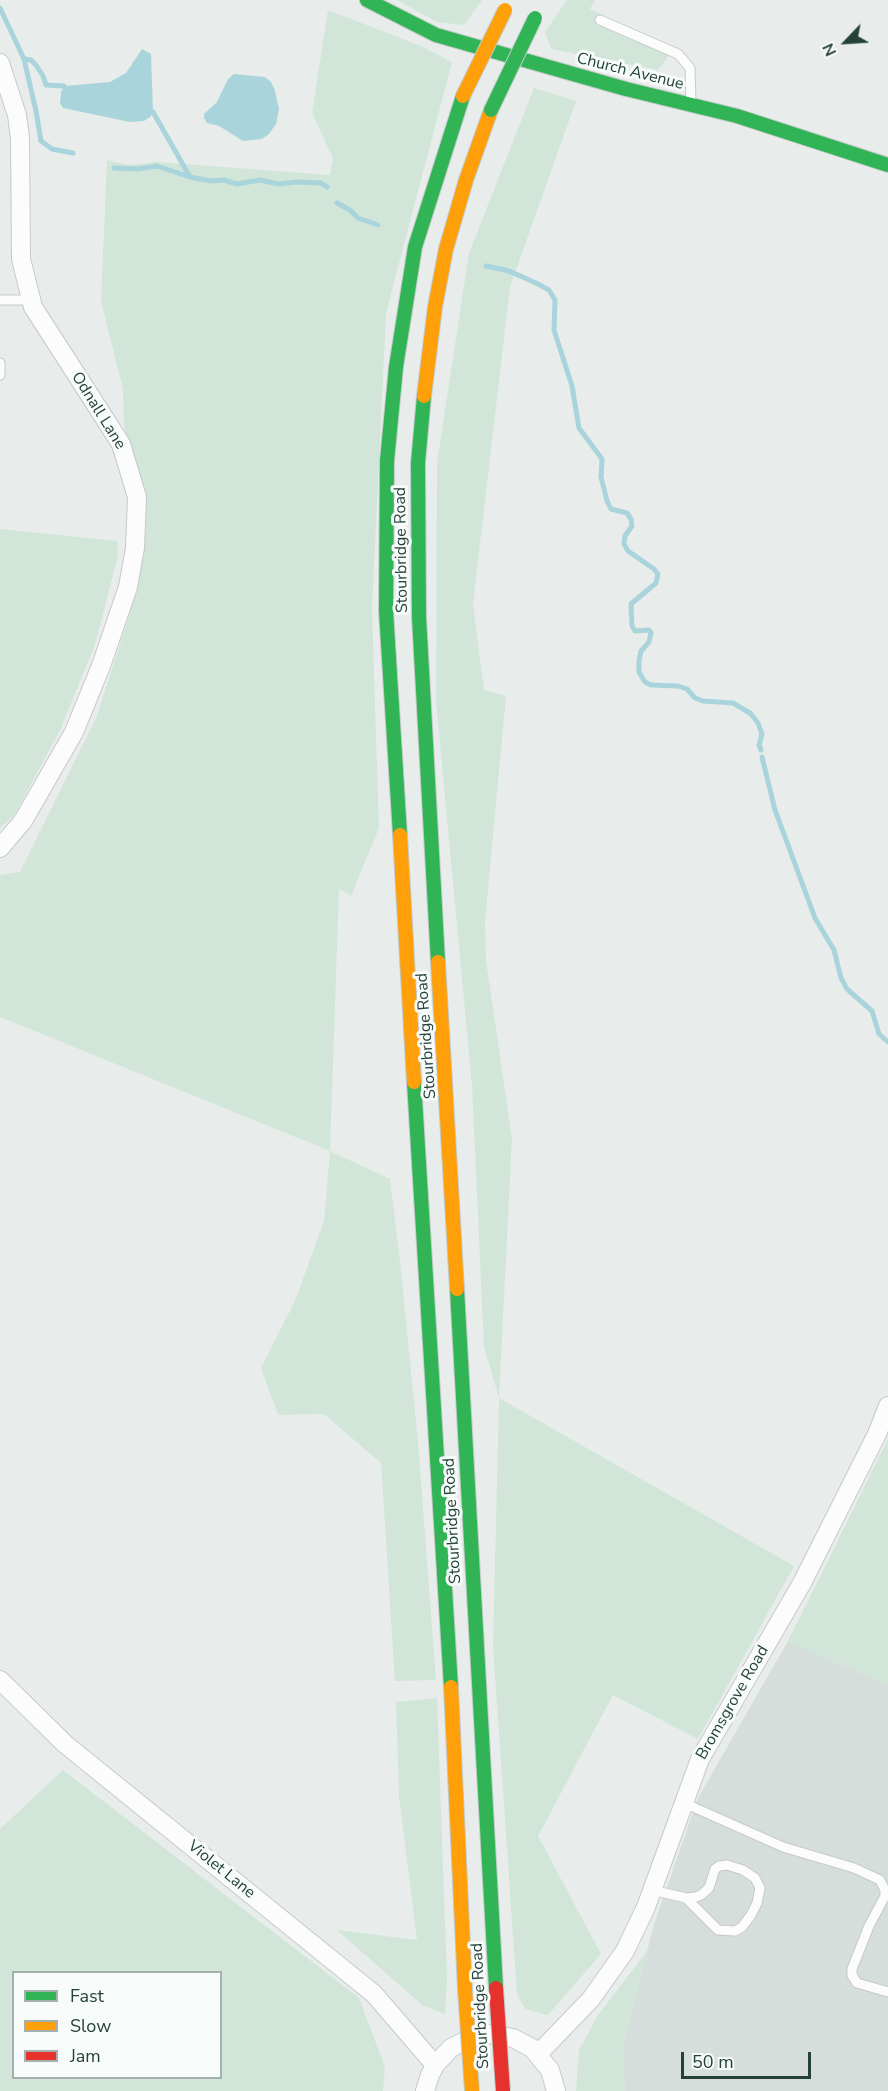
<!DOCTYPE html>
<style>
body{margin:0}
#map{position:relative;width:888px;height:2091px;overflow:hidden;background:#e8edeb;font-family:"Nunito Sans",sans-serif}
canvas{display:block}
.legend{position:absolute;left:12px;top:1971px;width:210px;height:108px;box-sizing:border-box;background:#f7fbf9;border:2px solid #a3b1ad;margin:0;padding:8px 10px;list-style:none;font-size:18px;color:#24423a}
.legend li{display:flex;align-items:center;gap:12px;height:30px}
.legend b{width:30px;border:2px solid #a3b1ad}
.north{position:absolute;left:816px;top:12px;width:60px;height:60px;-webkit-text-stroke:4px #f7fbf9;paint-order:stroke;rotate:245deg;font-size:16px;font-weight:700;line-height:24px;text-align:center;color:#24423a}
.north::after{content:'';display:block;margin:auto;width:21px;height:27px;background:#24423a;clip-path:polygon(50% 0,100% 100%,50% 72%,0 100%)}
.scale{position:absolute;left:681px;top:2052px;width:130px;height:27px;box-sizing:border-box;border:3px solid #24423a;border-top:0;padding-left:8px;font-size:18px;line-height:21px;white-space:nowrap;color:#24423a;-webkit-text-stroke:4px #f7fbf9;paint-order:stroke}
</style>
<div id="map">
<canvas width="888" height="2091"></canvas>
<ul class="legend">
<li><b style="height:8px;background:#30b455"></b>Fast</li>
<li><b style="height:8px;background:#ff9f0a"></b>Slow</li>
<li><b style="height:8px;background:#e5322d"></b>Jam</li>
</ul>
<div class="north">N</div>
<div class="scale">50 m</div>
</div>
<script>
const ctx = document.querySelector('canvas').getContext('2d');
ctx.lineJoin = 'round';
function fillPath(path, color) { ctx.fillStyle = color; ctx.fill(path, 'evenodd'); }
const toPath = rows => new Path2D(rows.map(r => 'M' + r).join(''));
function strokePath(path, color, width, dash) { ctx.strokeStyle = color; ctx.lineWidth = width; ctx.lineCap = dash ? 'butt' : 'round'; ctx.setLineDash(dash || []); ctx.stroke(path); }
function label(font, color, halo, rows, align = 'center') {
  ctx.font = font + ' "Nunito Sans",sans-serif'; ctx.lineWidth = 6; ctx.setLineDash([]); ctx.textBaseline = 'middle'; ctx.strokeStyle = halo; ctx.fillStyle = color; for (const [text, x, y, turn = 0] of rows) {
    ctx.save(); ctx.translate(x, y); ctx.rotate((+turn || 0) * Math.PI / 180); ctx.textAlign = isNaN(turn) ? turn : align; if (halo) ctx.strokeText(text, 0, 0); ctx.fillText(text, 0, 0); ctx.restore();
  }
}
fillPath(toPath([
 [788,1641,888,1685,888,2091,625,2091,622,2051,654,1924,698,1798]
]), '#d6dedb');
fillPath(toPath([
 [397,0,482,0,464,25,437,22],
 [567,0,595,0,590,9,674,49,658,70,551,49,545,32],
 [328,10,421,46,452,62,386,313,372,609,379,828,351,896,339,889,330,1151,390,1179,401,1270,418,1442,436,1680,395,1681,381,1463,324,1414,278,1415,261,1368,295,1301,324,1221,330,1151,0,1017,0,875,20,872,97,716,130,613,146,530,144,489,124,426,123,389,101,301,107,160,128,165,157,162,330,175,333,158,312,113],
 [534,88,576,101,510,287,473,604,484,690,506,696,485,922,486,961,512,1138,499,1398,794,1566,698,1739,613,1695,538,1836,601,1954,548,2015,525,2009,517,1994,493,1646,499,1398,484,1347,472,1086,436,701,437,463,469,253],
 [0,529,117,541,118,556,95,644,61,728,15,814,0,828],
 [888,1439,888,1685,788,1641],
 [437,1698,447,1979,445,2014,422,2005,337,1930,417,1940,399,1796,396,1702],
 [63,1770,359,1998,385,2067,383,2091,0,2091,0,1829],
 [14,1972,220,1972,220,2078,14,2078],
 [647,1951,622,2051,625,2091,576,2091,579,2050,598,2015]
]), '#d1e6d8');
fillPath(toPath([
 [142,49,151,54,153,112,150,117,144,121,130,122,63,108,60,103,61,92,64,86,110,82,126,73],
 [234,74,265,77,271,82,275,91,279,109,276,124,269,134,262,139,243,141,219,126,207,123,204,118,204,114,217,102,228,79]
]), '#a9d4db');
strokePath(toPath([
 [0,8,24,59,36,111,41,141,52,149,73,153],
 [24,59,31,60,36,65,43,76,46,85,64,86],
 [153,112,190,177],
 [114,168,138,169,157,166,190,177,211,181,224,180,237,184,260,180,279,184,297,182,321,183,327,187],
 [337,203,350,210,358,218,378,225],
 [486,266,509,271,536,283,549,290,555,300,554,330,572,386,579,428,602,459,601,477,607,501,611,509,627,513,631,519,632,526,625,536,624,544,628,551,654,569,658,574,656,583,631,604,632,626,635,631,649,630,651,633,649,642,641,651,639,661,639,672,645,682,651,685,678,686,687,689,695,698,703,701,733,703,750,713,758,723,762,734,759,745,761,750],
 [762,757,775,810,815,918,834,950,841,978,847,989,872,1011,879,1034,888,1042]
]), '#a9d4db', 5);
const lane = toPath([
 [600,20,678,54,690,68,691,102],
 [0,300,31,300],
 [0,363,0,375],
 [684,1803,783,1847,854,1868,880,1880,885,1890,885,1896,869,1926,852,1969,852,1975,857,1983,888,1992],
 [652,1890,686,1898,696,1897,701,1895,709,1888,715,1869,719,1866,727,1865,743,1870,755,1878,760,1888,757,1903,751,1915,742,1927,735,1931,718,1930,686,1898]
]);
const street = toPath([
 [0,63,17,115,20,138,21,259,33,307,121,444,137,497,135,548,128,587,101,666,74,732,23,821,0,848],
 [0,1680,65,1744,374,1994,435,2065],
 [538,2054,591,1999,625,1951,646,1907,700,1759,802,1583,877,1434,888,1406],
 [425,2091,430,2075,435,2065,451,2048,472,2037,491,2034,513,2038,532,2048,550,2070,556,2091]
]);
const fast = toPath([
 [367,0,436,35,626,89,737,116,888,165],
 [424,396,418,463,419,617,438,962],
 [400,835,386,611,387,461,396,367,415,247,463,96],
 [414,1082,451,1687],
 [457,1289,496,1988]
]);
const slow = toPath([
 [424,396,435,307,446,249,466,180,491,110],
 [400,835,414,1082],
 [438,962,457,1289],
 [451,1687,465,1990]
]);
strokePath(lane, '#c5cac8', 11);
strokePath(street, '#c5cac8', 20);
strokePath(fast, '#c3cbc8', 16);
strokePath(slow, '#c3cbc8', 16);
strokePath(lane, '#fcfcfc', 9);
strokePath(street, '#fcfcfc', 18);
strokePath(fast, '#30b455', 14);
strokePath(slow, '#ff9f0a', 14);
const fastBridge = toPath([
 [491,110,535,18]
]);
const slowBridge = toPath([
 [463,96,505,10],
 [465,1990,472,2091]
]);
const jamBridge = toPath([
 [496,1988,503,2091]
]);
strokePath(fastBridge, '#c3ccc9', 16, []);
strokePath(slowBridge, '#c3ccc9', 16, []);
strokePath(jamBridge, '#c3ccc9', 16, []);
strokePath(fastBridge, '#30b455', 14);
strokePath(slowBridge, '#ff9f0a', 14);
strokePath(jamBridge, '#e5322d', 14);
label('16px', '#24423a', '#f7fbf9', [
 ["Church Avenue",630,72,14],
 ["Odnall Lane",98,411,58],
 ["Stourbridge Road",402,550,-91],
 ["Stourbridge Road",427,1036,-94],
 ["Stourbridge Road",453,1521,-93],
 ["Bromsgrove Road",733,1703,-60],
 ["Violet Lane",221,1870,39],
 ["Stourbridge Road",481,2006,-93]
]);
</script>
